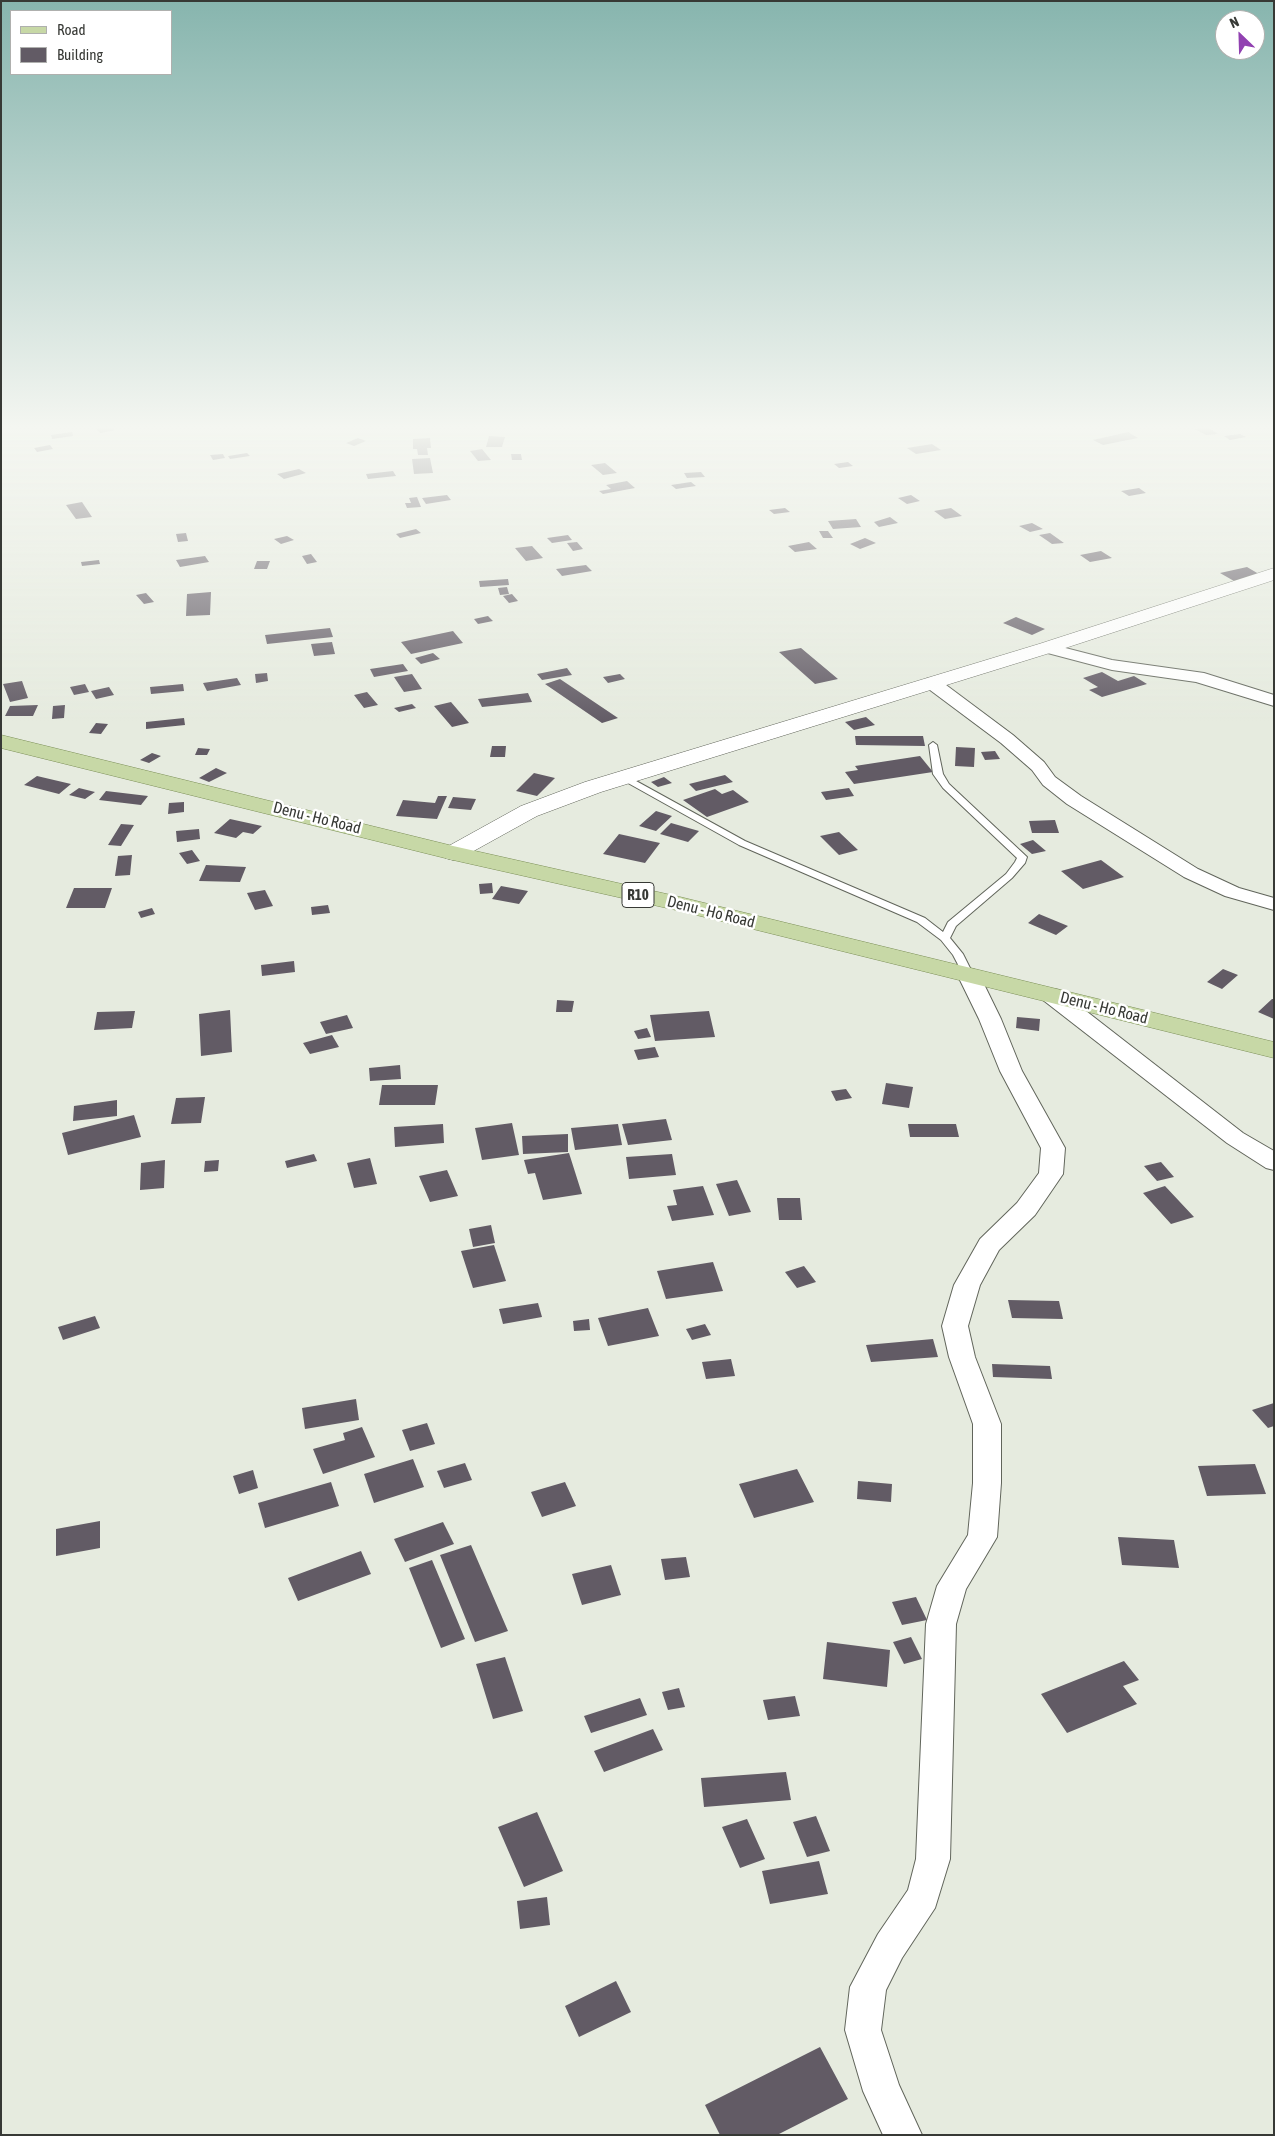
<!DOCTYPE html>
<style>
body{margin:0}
#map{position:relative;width:1275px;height:2136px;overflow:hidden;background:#e6ebdf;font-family:"Asap Condensed",sans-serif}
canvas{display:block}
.frame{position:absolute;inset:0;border:2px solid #373935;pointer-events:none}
.legend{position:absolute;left:10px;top:10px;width:162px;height:65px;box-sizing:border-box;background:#fff;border:1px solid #afb0ae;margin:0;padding:6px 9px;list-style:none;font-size:15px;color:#373935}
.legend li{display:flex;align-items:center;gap:10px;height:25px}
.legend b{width:25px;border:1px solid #afb0ae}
.north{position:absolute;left:1215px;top:10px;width:50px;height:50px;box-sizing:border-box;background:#fff;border:1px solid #afb0ae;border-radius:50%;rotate:336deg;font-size:14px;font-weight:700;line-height:20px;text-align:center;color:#373935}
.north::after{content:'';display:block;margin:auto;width:18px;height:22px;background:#9141b1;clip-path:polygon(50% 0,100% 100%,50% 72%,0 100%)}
</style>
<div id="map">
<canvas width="1275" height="2136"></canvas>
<div class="frame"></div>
<ul class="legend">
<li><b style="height:6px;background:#c7d8a6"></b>Road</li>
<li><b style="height:14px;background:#625b65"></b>Building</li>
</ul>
<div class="north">N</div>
</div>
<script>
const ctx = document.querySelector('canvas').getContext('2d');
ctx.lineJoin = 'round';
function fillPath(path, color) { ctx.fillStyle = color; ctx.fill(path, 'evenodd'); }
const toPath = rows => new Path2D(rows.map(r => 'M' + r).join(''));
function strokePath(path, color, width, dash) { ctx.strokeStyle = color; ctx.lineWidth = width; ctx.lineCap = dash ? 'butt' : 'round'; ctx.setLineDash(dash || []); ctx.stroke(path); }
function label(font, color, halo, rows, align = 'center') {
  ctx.font = font + ' "Asap Condensed",sans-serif'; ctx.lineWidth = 5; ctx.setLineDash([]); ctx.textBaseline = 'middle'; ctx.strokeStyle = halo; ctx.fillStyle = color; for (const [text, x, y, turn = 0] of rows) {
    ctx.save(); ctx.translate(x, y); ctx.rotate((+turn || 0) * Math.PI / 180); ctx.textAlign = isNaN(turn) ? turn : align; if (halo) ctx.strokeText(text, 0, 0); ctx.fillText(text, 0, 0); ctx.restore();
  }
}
fillPath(toPath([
 [111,425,115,430,100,433,95,427],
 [1207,427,1218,434,1206,435,1195,429],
 [72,432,73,436,52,439,51,435],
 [1128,432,1138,438,1103,445,1093,440],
 [1240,434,1246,437,1230,440,1224,436],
 [489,436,505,437,502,447,486,447],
 [358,438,366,441,354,446,346,443],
 [430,438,431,448,427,448,428,455,418,455,417,449,413,449,413,439],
 [932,444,941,450,916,454,907,448],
 [50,445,53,449,37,452,34,448],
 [482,449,491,460,478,461,470,451],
 [247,453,250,456,230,459,228,456],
 [223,454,225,458,213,460,210,455],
 [511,454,521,454,522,460,512,460],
 [430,458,433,473,414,474,412,459],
 [848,462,853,466,839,468,834,464],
 [605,463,617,473,603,475,591,465],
 [299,469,306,473,284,479,277,474],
 [393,471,396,476,368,479,366,474],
 [701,472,705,477,687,478,684,473],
 [627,481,635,488,603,494,599,491,611,489,606,485],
 [691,482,696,486,676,489,671,485],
 [1139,488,1146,493,1129,496,1121,491],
 [447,495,451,500,426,504,422,498],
 [911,495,920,501,907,504,898,498],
 [417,497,421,507,407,508,405,503,411,503,409,498],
 [82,502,92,517,76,519,66,505],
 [785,508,790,512,774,514,769,510],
 [951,508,962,516,945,519,934,511],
 [890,517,898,523,879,527,874,522],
 [856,519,861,527,833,529,828,521],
 [1032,523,1043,529,1030,532,1019,526],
 [416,529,421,533,400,538,396,534],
 [819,531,828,531,833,538,823,538],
 [186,533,188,541,178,542,176,534],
 [1050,533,1064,543,1052,544,1039,535],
 [568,535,572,540,552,543,547,538],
 [287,536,294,540,281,544,274,539],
 [865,538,876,543,860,549,850,544],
 [577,542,583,549,573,551,567,543],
 [809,542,817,549,795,552,788,546],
 [532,546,543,558,526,561,515,548],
 [1101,551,1112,558,1090,562,1080,555],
 [311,554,317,562,307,564,302,556],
 [205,556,209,562,180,567,176,560],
 [99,560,100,564,82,566,81,562],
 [257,561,270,561,267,569,254,569],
 [586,565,592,571,562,576,556,569],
 [1247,567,1269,580,1247,578,1234,581,1220,573],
 [508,579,509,585,480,587,479,581],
 [507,587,509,594,500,595,498,588],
 [211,592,210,615,186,616,187,594],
 [146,593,154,602,144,604,136,595],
 [512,594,518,601,509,603,503,596],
 [488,616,493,621,478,624,474,619],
 [1016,617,1045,629,1032,635,1003,623],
 [330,628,333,637,267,644,265,635],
 [453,631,463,643,411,654,401,642],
 [332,642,335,654,314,656,311,644],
 [801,648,838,679,815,684,779,652],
 [433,653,440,659,421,664,415,658],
 [403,664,408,671,374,677,370,669],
 [567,668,572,675,542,680,537,674],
 [1102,672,1118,681,1134,676,1147,684,1102,697,1089,690,1098,687,1083,678],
 [267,673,268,681,256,683,255,674],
 [412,674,422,689,404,692,394,677],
 [620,674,625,679,608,683,603,677],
 [237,678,241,685,207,691,203,683],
 [560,679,618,718,602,723,545,684],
 [22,681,28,698,10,702,3,684],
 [85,684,89,692,74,695,70,687],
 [183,684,184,691,151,694,150,687],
 [109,687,114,695,96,699,91,691],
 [367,692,378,705,364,708,354,695],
 [528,693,532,702,482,707,478,699],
 [451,702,469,723,452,727,434,706],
 [412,704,416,708,399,712,394,708],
 [38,705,33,716,5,716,10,706],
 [65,705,64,718,52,719,53,706],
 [866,717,875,725,854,730,845,722],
 [184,718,185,725,146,729,146,722],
 [96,723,108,724,101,734,89,733],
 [855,736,923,736,925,746,856,745],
 [492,746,506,746,505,757,490,757],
 [956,747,975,748,974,767,955,766],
 [198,748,210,749,207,755,195,755],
 [995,751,1000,759,985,760,981,752],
 [152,753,161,756,149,763,140,760],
 [920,756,933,772,854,784,845,772,858,770,855,766],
 [216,768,227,773,209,782,199,778],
 [534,773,555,778,537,796,516,791],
 [725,775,733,782,696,791,689,784],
 [37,776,71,784,59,794,24,785],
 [664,777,672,783,658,787,651,782],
 [79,788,95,792,85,799,69,795],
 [849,788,854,796,826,800,821,792],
 [715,789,722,794,733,790,749,802,707,817,683,800],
 [106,791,148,796,141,805,99,800],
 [438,796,447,796,437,819,396,816,403,800,435,803],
 [453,797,476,799,471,810,448,808],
 [184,802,184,812,168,814,169,803],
 [656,811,672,816,656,831,639,826],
 [230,819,262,826,253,834,243,832,236,838,214,833],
 [1055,820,1059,833,1032,833,1029,821],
 [671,823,699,831,688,842,660,834],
 [121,824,134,825,121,846,108,845],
 [199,829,200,839,177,842,176,831],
 [839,832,858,850,839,855,820,836],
 [619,834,660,843,645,863,603,854],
 [1033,840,1046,851,1032,854,1020,844],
 [192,850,200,861,187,864,179,853],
 [132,855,130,875,115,876,118,856],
 [1101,860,1124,877,1083,889,1061,871],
 [206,865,246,867,240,882,199,881],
 [492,883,493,893,480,894,479,884],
 [501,886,528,891,519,904,492,899],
 [74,888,112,888,105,908,66,908],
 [265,890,273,906,255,910,247,893],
 [328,905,330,913,312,915,311,907],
 [152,908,155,914,141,918,138,912],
 [1039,914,1068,926,1056,935,1028,923],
 [294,961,295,972,262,976,261,965],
 [1223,969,1238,975,1222,989,1207,982],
 [1272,999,1274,999,1274,1019,1258,1012],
 [557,1000,574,1001,572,1012,556,1012],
 [230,1010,232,1052,201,1056,199,1014],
 [135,1011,132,1028,94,1030,97,1012],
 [709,1011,715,1037,655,1041,650,1015],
 [347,1015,353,1028,326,1034,320,1022],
 [1017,1017,1040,1019,1039,1031,1016,1028],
 [647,1028,651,1037,638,1039,634,1031],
 [332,1035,339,1047,310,1054,303,1043],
 [655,1047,659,1057,638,1060,634,1050],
 [400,1065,401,1079,370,1081,369,1068],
 [886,1083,913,1087,909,1108,882,1104],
 [382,1085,438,1085,435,1105,379,1105],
 [846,1089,852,1098,836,1101,831,1091],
 [205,1097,201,1123,171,1124,176,1098],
 [117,1100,117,1116,73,1121,74,1106],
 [134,1115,141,1137,68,1155,62,1133],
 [666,1119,672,1140,628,1145,622,1124],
 [512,1123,519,1155,482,1160,475,1128],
 [443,1124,444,1143,395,1147,394,1127],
 [618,1124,622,1145,575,1150,571,1128],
 [908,1124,956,1124,959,1137,910,1137],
 [568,1134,568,1152,523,1154,522,1136],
 [569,1153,582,1194,543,1200,535,1173,528,1174,524,1160],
 [314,1154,317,1161,287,1168,285,1161],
 [672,1154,676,1175,629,1179,626,1157],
 [370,1158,377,1184,354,1188,347,1163],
 [165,1160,164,1188,140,1190,141,1163],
 [219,1160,218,1171,204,1172,205,1161],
 [1161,1162,1174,1177,1157,1181,1144,1166],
 [447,1170,458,1196,430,1202,419,1176],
 [737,1180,751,1212,729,1216,716,1184],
 [703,1186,714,1215,672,1221,667,1206,677,1205,673,1190],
 [1165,1186,1194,1217,1171,1224,1143,1193],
 [777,1198,800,1198,802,1220,779,1220],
 [491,1225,495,1243,473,1247,469,1229],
 [494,1245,506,1281,473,1288,461,1251],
 [713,1262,723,1291,666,1299,657,1271],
 [804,1266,816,1282,797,1288,785,1272],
 [1008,1300,1059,1301,1063,1319,1012,1318],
 [538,1303,542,1317,503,1324,499,1309],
 [648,1308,659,1336,608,1346,598,1318],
 [95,1316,100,1328,63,1340,58,1327],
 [589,1319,590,1330,574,1331,573,1321],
 [705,1324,711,1335,692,1340,686,1329],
 [933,1339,938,1357,871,1362,866,1345],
 [731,1359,735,1376,706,1379,702,1362],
 [992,1364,1050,1366,1052,1379,993,1377],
 [356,1399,359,1420,305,1429,302,1408],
 [1274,1403,1274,1426,1268,1428,1252,1410],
 [427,1423,435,1444,410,1451,402,1430],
 [362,1427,375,1457,323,1474,313,1449,345,1440,343,1433],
 [413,1459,424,1487,374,1503,364,1474],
 [465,1463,472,1480,444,1488,437,1471],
 [1255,1464,1266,1494,1207,1496,1198,1466],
 [797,1469,814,1502,754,1518,739,1484],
 [253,1470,258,1488,239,1494,233,1476],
 [858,1481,892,1484,891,1502,857,1499],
 [331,1482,339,1506,265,1528,258,1503],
 [565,1482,576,1506,542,1517,531,1492],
 [100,1521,100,1548,56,1556,56,1529],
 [443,1522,454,1544,405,1562,394,1539],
 [1118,1537,1174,1540,1179,1568,1122,1565],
 [471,1545,508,1631,475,1642,440,1555],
 [361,1551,371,1574,298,1601,288,1578],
 [686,1557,690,1577,665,1580,661,1559],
 [432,1560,465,1639,441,1648,409,1568],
 [611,1565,621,1595,582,1605,572,1574],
 [916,1597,927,1620,902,1625,892,1602],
 [911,1637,922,1659,904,1664,893,1642],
 [827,1642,890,1650,887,1687,823,1679],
 [505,1657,523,1711,493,1719,476,1664],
 [1124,1661,1139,1680,1123,1686,1137,1704,1067,1733,1041,1694],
 [679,1688,685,1707,668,1710,662,1692],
 [795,1696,800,1716,768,1720,763,1700],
 [640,1698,647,1715,591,1733,584,1716],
 [653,1729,663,1750,604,1772,594,1751],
 [786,1772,791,1800,704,1807,701,1778],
 [537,1812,563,1871,524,1887,498,1827],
 [816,1816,830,1851,807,1857,793,1822],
 [747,1819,765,1859,740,1868,722,1827],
 [819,1861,828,1894,770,1904,762,1871],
 [547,1897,550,1925,520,1929,517,1901],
 [616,1981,631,2012,579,2037,565,2006],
 [820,2047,848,2099,777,2135,720,2135,705,2105]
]), '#625b65');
const lane = toPath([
 [933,742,937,745,943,774,949,784,1027,857,1025,863,1012,878,956,926,950,938,963,954,973,974,968,977,964,976,953,955,941,940,917,922,739,845,619,778,624,775,627,776,745,841,925,918,943,932,948,922,1006,874,1015,862,1017,858,943,788,933,774,929,745,933,742]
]);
const street = toPath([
 [1046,643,1112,660,1204,673,1274,695,1274,706,1196,682,1112,670,1040,651,1038,648,1040,645,1046,643],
 [932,678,938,679,1013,735,1044,762,1055,777,1081,796,1198,869,1239,888,1274,898,1274,910,1225,896,1184,877,1067,804,1043,785,1032,770,1001,743,926,687,924,683,926,679,932,678],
 [968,968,975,970,979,974,1001,1019,1022,1071,1065,1148,1063,1174,1035,1215,999,1250,980,1285,968,1326,975,1357,1001,1424,1001,1483,997,1537,966,1589,956,1624,950,1859,935,1908,902,1958,886,1990,881,2030,899,2085,922,2135,883,2135,863,2091,845,2030,850,1987,878,1934,908,1890,916,1859,926,1624,937,1586,968,1535,973,1483,973,1424,949,1357,942,1326,954,1285,980,1239,1017,1203,1039,1173,1041,1148,1000,1071,979,1019,957,974,961,970,968,968],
 [1051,989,1059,990,1243,1133,1274,1151,1274,1170,1266,1168,1227,1143,1043,1000,1040,995,1043,990,1051,989]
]);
const secondary = toPath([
 [1274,568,1274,580,1053,652,601,792,537,816,461,858,453,860,445,858,441,853,445,848,521,806,585,782,1039,644,1274,568]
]);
const primary = toPath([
 [1,735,453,846,680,897,1274,1042,1274,1058,680,911,453,860,1,748,1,735]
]);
strokePath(lane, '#61655b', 2);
strokePath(street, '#61655b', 2);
strokePath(secondary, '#61655b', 1);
strokePath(primary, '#7c8f58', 1);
fillPath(lane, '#fff');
fillPath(street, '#fff');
fillPath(secondary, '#fff');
fillPath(primary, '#c7d8a6');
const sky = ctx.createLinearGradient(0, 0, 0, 724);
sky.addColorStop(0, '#87b5ae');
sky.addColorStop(0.59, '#f4f6f1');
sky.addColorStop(1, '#f4f6f100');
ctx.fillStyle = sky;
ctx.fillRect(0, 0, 1275, 724);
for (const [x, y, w] of [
 [638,895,32]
]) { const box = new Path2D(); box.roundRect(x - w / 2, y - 12.5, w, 25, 4); ctx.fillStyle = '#fff'; ctx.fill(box); strokePath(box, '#373935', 1); }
label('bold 15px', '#373935', null, [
 ["R10",638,895]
]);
label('16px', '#373935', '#fff', [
 ["Denu - Ho Road",317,818,14],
 ["Denu - Ho Road",711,912,14],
 ["Denu - Ho Road",1104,1008,14]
]);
</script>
